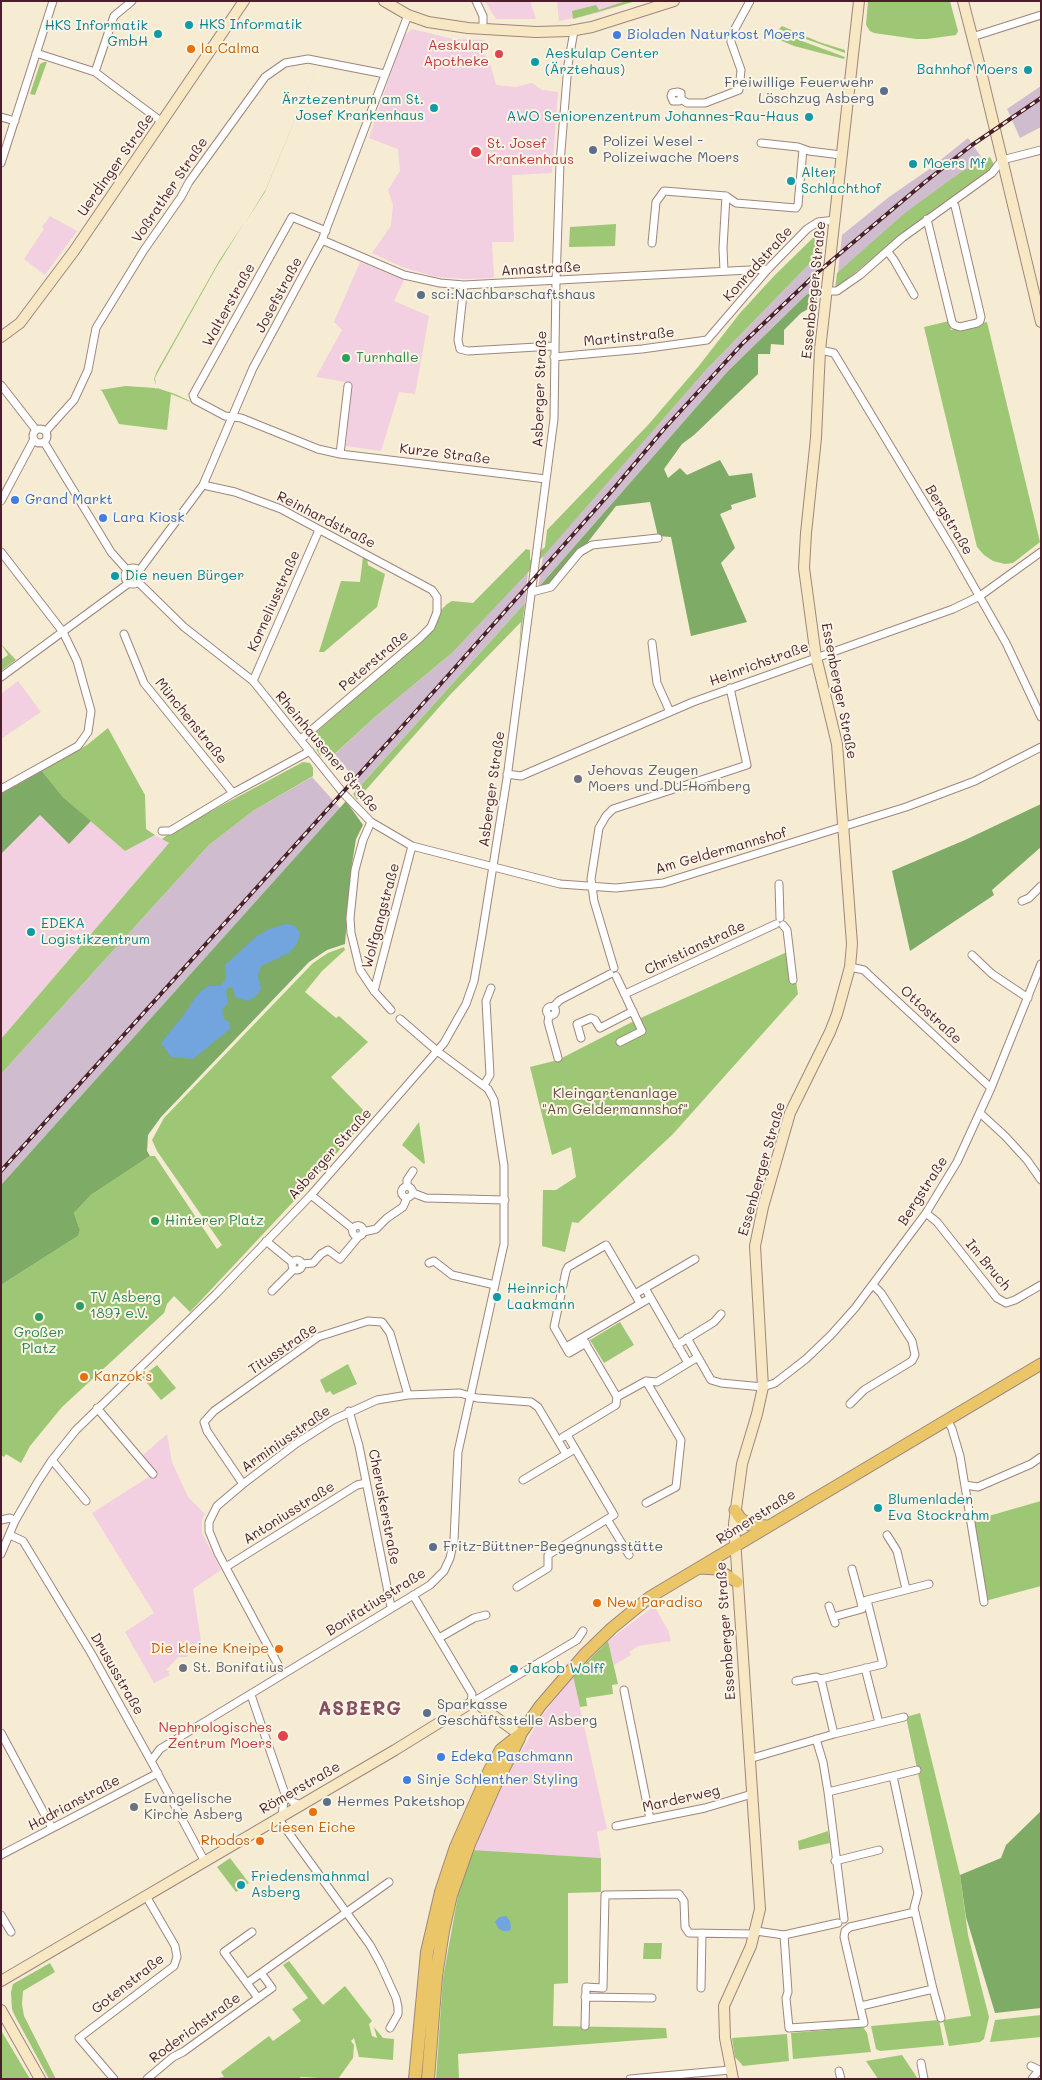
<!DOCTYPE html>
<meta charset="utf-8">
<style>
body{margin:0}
#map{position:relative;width:1042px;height:2080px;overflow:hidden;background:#f6ebd3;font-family:Mali,sans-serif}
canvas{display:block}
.frame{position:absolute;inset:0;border:2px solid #4a1f2b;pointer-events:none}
</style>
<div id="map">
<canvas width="1042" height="2080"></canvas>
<div class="frame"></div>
</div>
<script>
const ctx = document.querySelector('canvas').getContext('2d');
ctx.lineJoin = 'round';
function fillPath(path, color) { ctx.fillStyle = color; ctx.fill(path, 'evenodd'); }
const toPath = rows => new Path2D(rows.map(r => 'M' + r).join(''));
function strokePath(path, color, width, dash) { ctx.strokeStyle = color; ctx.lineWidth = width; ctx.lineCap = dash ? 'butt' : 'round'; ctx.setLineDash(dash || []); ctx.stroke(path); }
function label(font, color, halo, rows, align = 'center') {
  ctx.font = font + ' Mali,sans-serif'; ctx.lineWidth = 4; ctx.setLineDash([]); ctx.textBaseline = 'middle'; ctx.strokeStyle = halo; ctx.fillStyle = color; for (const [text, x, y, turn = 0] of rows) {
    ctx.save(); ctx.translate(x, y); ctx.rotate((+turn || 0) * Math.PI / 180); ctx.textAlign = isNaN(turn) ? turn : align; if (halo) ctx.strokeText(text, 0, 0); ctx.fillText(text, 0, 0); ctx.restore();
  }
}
fillPath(toPath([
 [485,1,530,1,536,19,496,19],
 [557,1,633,1,598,13,559,21],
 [412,29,453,39,484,40,482,52,489,60,496,85,516,87,532,83,542,90,558,92,552,173,512,175,514,242,492,242,494,278,466,279,436,277,402,267,372,253,391,226,393,205,388,190,400,171,398,149,369,138,403,37],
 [50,216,77,231,45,275,24,259,44,229,42,227],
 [360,262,404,280,394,301,429,316,415,394,399,392,381,451,346,446,351,383,316,377,342,330,334,322],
 [18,681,41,712,1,739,1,694],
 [40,815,69,844,91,821,125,851,155,835,169,843,1,1039,1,854],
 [167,1434,172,1462,188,1497,205,1514,202,1520,202,1533,221,1570,193,1589,202,1648,197,1650,192,1648,187,1657,178,1657,166,1670,170,1671,168,1673,170,1675,154,1683,125,1632,154,1613,92,1513,155,1473,144,1459,143,1455],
 [654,1606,668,1630,671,1641,638,1646,629,1652,631,1655,614,1665,608,1641],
 [573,1676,607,1829,597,1832,601,1858,472,1850,496,1797,539,1720]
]), '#f2cfe1');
fillPath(toPath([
 [1041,86,1041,127,1020,138,1007,109],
 [968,138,984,161,961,172,838,272,842,235,889,197,928,170],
 [820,253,816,290,806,295,728,371,538,588,543,556,706,370],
 [528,571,525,603,360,786,335,754,376,716,453,652],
 [312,777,340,808,1,1185,1,1074,209,845,253,811]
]), '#cfbdcf');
fillPath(toPath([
 [626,1,636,1,573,19,572,11,596,5,599,10],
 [868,1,950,1,958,31,956,35,927,39,916,39,874,33,870,31,866,25],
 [782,26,819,42,845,50,845,53,786,32,779,29],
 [775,31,845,57,844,59,794,46,775,38,773,35],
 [44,62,47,62,35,95,30,94,40,64],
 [318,64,265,192,245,223,266,189],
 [990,157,996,168,972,183,905,232,835,289,837,273,905,213,961,172],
 [244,223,216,268,158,372,155,378,156,385,154,379,157,371,219,261],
 [616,224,615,246,569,247,570,227],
 [818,233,823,235,824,239,821,252,706,370,548,551,453,652,376,716,328,760,323,753,320,756,311,739,315,743,313,737,314,734,416,646,431,631,441,610,447,604,452,601,473,603,526,549,530,550,530,560,545,547,547,530,648,425,698,367,740,313,774,276],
 [949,321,951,330,987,322,1040,542,1013,563,1005,564,993,561,984,555,977,547,924,327],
 [126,386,155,388,155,389,157,388,175,394,203,407,171,394,167,430,119,424,102,391,100,390],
 [363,557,367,558,368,565,385,574,377,607,324,652,319,652,341,581,360,582],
 [525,603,519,649,521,622,449,696,357,800,353,794],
 [1,644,16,660,1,671,1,660,8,655],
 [108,728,145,795,146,829,155,835,125,851,63,797,42,771,87,745],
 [303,762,310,763,313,768,313,776,253,811,209,845,1,1074,1,1039,169,843,162,839,170,833],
 [344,947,345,950,322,971,305,992,336,1018,339,1016,368,1042,331,1077,369,1116,308,1186,190,1312,174,1296,167,1304,164,1313,62,1407,30,1446,21,1463,6,1454,4,1457,1,1455,1,1285,78,1236,80,1230,74,1213,91,1195,150,1156,155,1156,217,1249,222,1245,157,1151,152,1140,164,1118,313,963,328,953],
 [787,952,796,981,798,994,673,1134,578,1223,572,1222,565,1252,542,1246,543,1190,556,1190,576,1177,571,1147,552,1155,530,1067,558,1060,634,1021],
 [419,1122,425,1163,424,1164,402,1145],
 [620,1322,634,1345,604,1363,590,1340],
 [348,1364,357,1384,333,1395,330,1391,326,1393,320,1380],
 [157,1365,176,1388,161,1400,142,1377],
 [1041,1501,1041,1586,985,1601,971,1521],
 [608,1641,618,1684,612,1685,613,1694,586,1698,587,1706,580,1707,573,1676],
 [920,1713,960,1875,968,1935,989,2017,984,2039,980,2042,949,2046,943,2020,971,2016,952,1932,906,1717],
 [828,1831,830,1843,799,1850,798,1841],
 [472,1850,601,1858,601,1892,568,1893,568,1983,554,1984,553,2026,666,2028,667,2038,458,2054,459,2079,436,2079,443,1978,459,1890],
 [230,1858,249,1883,236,1892,217,1867],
 [644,1943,662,1943,661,1959,643,1959],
 [289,1961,323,2005,345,1986,372,2021,369,2024,372,2036,377,2038,374,2027,383,2038,394,2039,393,2060,359,2057,354,2038,351,2041,354,2045,353,2058,338,2079,301,2077,298,2079,211,2079,224,2077,221,2072,269,2036,273,2041,301,2021,292,2009,308,1998,283,1965],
 [50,1963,55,1972,23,1991,22,2004,24,2016,56,2079,49,2079,15,2016,12,2009,11,1992,13,1984],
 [1041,2015,1041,2037,990,2042,995,2020],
 [939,2020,944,2045,880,2051,876,2049,871,2026],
 [863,2027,867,2033,871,2052,793,2059,791,2033],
 [1,2031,2,2032,30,2079,1,2079],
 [787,2034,789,2061,743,2066,735,2057,732,2038],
 [902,2055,918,2079,878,2079,866,2061]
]), '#9dc774');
fillPath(toPath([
 [816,290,817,304,801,313,784,330,784,345,771,344,770,354,758,354,758,374,694,435,682,444,664,469,668,478,680,468,687,475,720,460,729,476,752,473,756,497,731,505,732,509,720,514,735,548,721,563,747,622,691,636,671,537,658,536,650,502,616,506,584,547,553,583,538,588,728,371,806,295],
 [42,771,63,797,91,821,69,844,40,815,1,854,1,794],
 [346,801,363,825,356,839,351,870,345,944,327,950,309,962,161,1117,148,1135,147,1151,150,1156,91,1195,74,1213,80,1230,78,1236,1,1285,1,1185],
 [1041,804,1041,847,992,890,994,895,910,951,892,871,965,840],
 [1041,1811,1041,2008,995,2013,966,1917,960,1875,1001,1858,1006,1845]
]), '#7eac66');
fillPath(toPath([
 [286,924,295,926,300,933,297,944,289,953,261,966,258,976,261,989,256,996,248,1001,235,997,233,988,229,987,226,991,228,1003,222,1010,224,1019,229,1022,230,1029,193,1059,171,1057,161,1043,183,1016,197,995,208,986,220,986,226,979,225,965,257,936,269,929],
 [506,1916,510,1921,511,1928,509,1931,503,1931,499,1929,495,1922,499,1917]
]), '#72a4dd');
const street = toPath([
 [476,1,483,16,483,29],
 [972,37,1041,15],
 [36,53,95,72,162,122],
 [95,72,114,16,132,1],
 [681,99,679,101,673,101,671,96,672,93,678,92,681,93,681,99,687,103,705,103,739,90,741,70,731,42,731,36,750,1],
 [1,117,15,121],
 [761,143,798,147,809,151,841,155],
 [1,163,53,1],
 [726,196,736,203,796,208,798,205,803,149],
 [927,219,952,322,954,325,960,327,977,323,980,321,981,317,955,206,952,202],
 [326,231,292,217,193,395,195,400,225,416,241,418,318,449,340,454,546,479],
 [322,240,404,275,440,283,464,285,768,269],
 [652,243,656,202,664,191,726,196,723,248,724,271],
 [888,252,894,260,914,295],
 [464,285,458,340,460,349,468,351,554,346],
 [828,291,837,291,860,275,902,238,992,173,1002,160,1041,150],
 [820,350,834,353,953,550,1006,643,1041,717],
 [554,357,642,349,707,340,768,269,807,229,818,222,835,220],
 [1,385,36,430],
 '33 436a7 7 0 1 1 14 0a7 7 0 1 1-14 0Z',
 [46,431,74,400,88,370,96,328,144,250,181,197,189,182,265,77,285,63,308,59,385,74],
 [44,442,111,552,127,570],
 [340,454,348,386],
 [203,485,235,492,281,509,432,590,437,597,437,612,431,627,420,638,301,739],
 [1,501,34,439],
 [1,552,63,632,77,661,91,711,88,732,78,746,1,789],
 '125 576a8 8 0 1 1 16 0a8 8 0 1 1-16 0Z',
 [139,571,203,485,253,368,322,240,408,15],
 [138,582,184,627,253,681,344,794,371,822,412,846,560,884,616,888,663,883,906,807,975,781,1041,747],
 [532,592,551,587,580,552,592,545,658,538],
 [124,634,144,683,233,793],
 [652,643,657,683,670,712],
 [1,677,129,583],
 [253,681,319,530],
 [507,774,521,776,693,702,953,609,980,596,1041,552],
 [371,822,363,840,355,870,350,918,351,933,360,970,374,991,391,1010],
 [162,831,170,831,233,793,310,751],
 [779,884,780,918],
 [1022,901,1029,898,1041,886],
 [783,925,787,930,793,980],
 [972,955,992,974,1028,998],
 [850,967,864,970,868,974,991,1088],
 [614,968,594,901,591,879,599,828,606,816,613,809,747,765,730,688],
 [616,976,642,1031,620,1042],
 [374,991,412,846],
 [625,994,776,924],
 '546.5 1011a4.5 4.5 0 1 1 9 0a4.5 4.5 0 1 1-9 0Z',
 [553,1007,560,1000,610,974],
 [549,1015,548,1022,558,1058],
 [581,1038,577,1024,591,1018,595,1020,600,1028,633,1011],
 [484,1085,490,1075,486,1001,491,988],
 [980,1113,1005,1136,1027,1160,1041,1180],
 [407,1186,407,1180,413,1171],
 '401.5 1192a5.5 5.5 0 1 1 11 0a5.5 5.5 0 1 1-11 0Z',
 [413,1193,426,1198,505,1200],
 [311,1195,352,1228],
 [926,1213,937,1222,997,1298,1006,1303,1015,1300,1041,1285],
 '352.5 1231a5.5 5.5 0 1 1 11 0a5.5 5.5 0 1 1-11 0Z',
 [363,1232,376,1229,387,1218,403,1207,407,1198],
 [266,1241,293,1263],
 '292 1265a5 5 0 1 1 10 0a5 5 0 1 1-10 0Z',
 [429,1263,434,1261,452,1275,495,1285],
 [302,1264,313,1263,321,1254,328,1250,340,1259,359,1236],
 [645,1288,688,1363],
 [272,1291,294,1269],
 [635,1294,695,1259],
 [687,1338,711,1380,721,1383,763,1387,775,1383,806,1359,831,1335,855,1308,926,1213,957,1162,991,1088,1041,964],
 [584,1341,617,1397],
 [586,1343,569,1353,554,1327,566,1271,568,1267,606,1245,640,1303],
 [677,1345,714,1322,721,1314],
 [566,1347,650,1298],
 [646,1381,681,1440,676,1487,646,1503],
 [617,1397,646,1381,657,1382,698,1357],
 [850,1404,864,1390,912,1361,915,1355,912,1341,881,1293,873,1285],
 [97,1408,153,1474],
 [349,1411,359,1446,391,1607],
 [947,1419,952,1429,960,1456,984,1602],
 [563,1437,616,1405,617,1397],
 [52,1460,86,1501],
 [523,1480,575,1449],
 [243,1484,207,1431,204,1422,214,1411,318,1337,368,1321,382,1322,390,1333,408,1395],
 [965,1485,978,1487,1031,1464,1041,1457],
 [607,1519,629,1555],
 [1,1520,10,1518,15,1521],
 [10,1535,23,1541,91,1653,151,1761,205,1862],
 [887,1535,897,1551,906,1589],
 [1,1554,15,1521,37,1483,52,1460,76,1430,216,1294,311,1195,444,1043,466,1004,474,981,482,935,507,778,554,419,556,281,560,163,568,65,574,31],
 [226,1567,357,1485,366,1483],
 [852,1569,861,1602,867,1600],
 [517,1587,548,1568,548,1555,614,1515,567,1435],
 [413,1595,472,1694,471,1703],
 [829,1606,835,1623],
 [833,1617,862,1609,861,1602],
 [439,1638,474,1618,486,1615],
 [865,1668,879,1723],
 [283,1674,218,1553,209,1531,209,1522,217,1506,243,1484,297,1443,333,1420,377,1400,408,1395,460,1393,477,1398,531,1402,538,1407,566,1454],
 [796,1681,816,1677,821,1679],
 [624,1690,650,1819],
 [251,1695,285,1794,282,1815],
 [471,1703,577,1640,583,1631],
 [1,1733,52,1828],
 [834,1734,821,1679,883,1664,867,1600,929,1584],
 [816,1739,823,1762,828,1792,844,1919],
 [749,1759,834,1734,904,1717],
 [151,1761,160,1749,430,1585,444,1571,450,1558,454,1540,458,1452,504,1244,504,1166,494,1100,488,1089,437,1051,400,1019],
 [893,1776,918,1893,914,1908,915,1912],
 [828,1792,917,1770],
 [285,1794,293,1802,301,1805],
 [278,1818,370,1945,380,1963,396,1998,398,2007,398,2014,390,2028],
 [616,1826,705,1808,752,1794],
 [1,1855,158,1773],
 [835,1861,879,1850],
 [1,1915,11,1932],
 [756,1931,784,1935,838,1923],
 [784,1935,788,1992,786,1998,789,2028,864,2023,844,1937,845,1931,850,1927,915,1912,933,1989,861,2006],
 [261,1973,389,1882],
 [247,1983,261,1973,272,1988,258,1998,224,1952,252,1932],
 [701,1988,702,1933],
 [933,1989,941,2018],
 [585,1997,652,1998],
 [585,2026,586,1987,603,1988,605,1895,679,1894,684,1901,685,1927,689,1933,755,1934],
 [921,2063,924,2079],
 [1031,2066,1041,2071],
 [839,2071,841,2079],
 [114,2079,79,2038,174,1966,177,1957,175,1946,146,1896],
 [147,2079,173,2057,183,2052,258,1998],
 [630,2079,730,2070],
 [1032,2079,1039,2070]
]);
const secondary = toPath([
 [384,1,408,15,428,22,468,28,536,32,570,31,592,27,674,1],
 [963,1,981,71,1041,322],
 [1,337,20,323,74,251,244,1],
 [1,1981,395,1750,471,1703,479,1705,520,1735],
 [1,2010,40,2079],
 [733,2079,725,2038,724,2006,751,1946,760,1909,734,1524,742,1464,757,1414,763,1387,755,1246,763,1207,790,1113,830,1032,837,1014,850,967,852,944,837,744,816,657,804,568,806,533,816,438,820,350,859,1]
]);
const primary = toPath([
 [735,1510,740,1518,750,1525,768,1526],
 [700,1568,717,1569,737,1582],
 [520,1735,540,1706,584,1655,612,1628,650,1597,1041,1364]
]);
const highway = toPath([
 [415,2079,427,1952,441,1892,456,1847,490,1770,501,1750,520,1735],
 [428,2079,436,1976,443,1931,451,1895,469,1844,494,1787,519,1738]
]);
strokePath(street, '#a0857f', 9);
strokePath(secondary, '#a0857f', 12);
strokePath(primary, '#a0857f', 13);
strokePath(highway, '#a0857f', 14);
strokePath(street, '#fff', 7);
strokePath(secondary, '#f7e8c3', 10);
strokePath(primary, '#ebc669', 11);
strokePath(highway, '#ebc669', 12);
const rail = toPath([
 [1,1171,437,688,610,493,664,429,743,343,818,272,925,182,972,145,1041,98]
]);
strokePath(rail, '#4a1f2b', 4);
strokePath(rail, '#fcf5e5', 2, [5.5]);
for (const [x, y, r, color] of [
 [189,25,5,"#0f9aa8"],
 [158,34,5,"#0f9aa8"],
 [617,35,5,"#3f7fe0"],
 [191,49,5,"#e8710a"],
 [499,54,5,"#e0444e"],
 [535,62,5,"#0f9aa8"],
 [1028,70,5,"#0f9aa8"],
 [884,91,5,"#5c6f8a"],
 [434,108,5,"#0f9aa8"],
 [809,117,5,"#0f9aa8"],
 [593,150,5,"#5c6f8a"],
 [476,152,6,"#e0444e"],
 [913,164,5,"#0f9aa8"],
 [791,181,5,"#0f9aa8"],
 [421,295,5,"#5c6f8a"],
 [346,358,5,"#2e9e5b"],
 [15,500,5,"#3f7fe0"],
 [103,518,5,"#3f7fe0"],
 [115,576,5,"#0f9aa8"],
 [578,779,5,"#6b7280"],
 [31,932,5,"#0f9aa8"],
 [155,1221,5,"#2e9e5b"],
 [497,1297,5,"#0f9aa8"],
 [80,1306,5,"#2e9e5b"],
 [39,1317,5,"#2e9e5b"],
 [84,1377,5,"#e8710a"],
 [878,1508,5,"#0f9aa8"],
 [433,1547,5,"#5c6f8a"],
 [597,1603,5,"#e8710a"],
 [279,1649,5,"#e8710a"],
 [183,1668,5,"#6b7280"],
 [514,1669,5,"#0f9aa8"],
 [427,1713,5,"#5c6f8a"],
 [283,1736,6,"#e0444e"],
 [441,1757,5,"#3f7fe0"],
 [407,1780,5,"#3f7fe0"],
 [327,1802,5,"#5c6f8a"],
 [134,1807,5,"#6b7280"],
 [313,1812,5,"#e8710a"],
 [260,1841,5,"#e8710a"],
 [241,1885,5,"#0f9aa8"]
]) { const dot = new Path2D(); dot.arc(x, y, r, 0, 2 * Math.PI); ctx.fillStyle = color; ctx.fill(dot); strokePath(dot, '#fcf5e5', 2); }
label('14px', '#0d838f', '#fcf5e5', [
 ["HKS Informatik",199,25],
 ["HKS Informatik",148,26,"right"],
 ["GmbH",148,42,"right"],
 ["Aeskulap Center",545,54],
 ["(Ärztehaus)",545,70],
 ["Bahnhof Moers",1018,70,"right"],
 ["Ärztezentrum am St.",424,100,"right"],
 ["Josef Krankenhaus",424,116,"right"],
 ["AWO Seniorenzentrum Johannes-Rau-Haus",799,117,"right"],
 ["Moers Mf",923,164],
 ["Alter",801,173],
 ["Schlachthof",801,189],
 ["Die neuen Bürger",125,576],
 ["EDEKA",41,924],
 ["Logistikzentrum",41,940],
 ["Heinrich",507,1289],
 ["Laakmann",507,1305],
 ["Blumenladen",888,1500],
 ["Eva Stockrahm",888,1516],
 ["Jakob Wolff",524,1669],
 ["Friedensmahnmal",251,1877],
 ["Asberg",251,1893]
], 'left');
label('14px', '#366cbe', '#fcf5e5', [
 ["Bioladen Naturkost Moers",627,35],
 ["Grand Markt",25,500],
 ["Lara Kiosk",113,518],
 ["Edeka Paschmann",451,1757],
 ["Sinje Schlenther Styling",417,1780]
], 'left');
label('14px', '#be3a42', '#fcf5e5', [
 ["Aeskulap",489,46],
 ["Apotheke",489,62],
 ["St. Josef",487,144,"left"],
 ["Krankenhaus",487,160,"left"],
 ["Nephrologisches",272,1728],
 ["Zentrum Moers",272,1744]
], 'right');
label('14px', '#c56008', '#fcf5e5', [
 ["la Calma",201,49],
 ["Kanzok's",94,1377],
 ["New Paradiso",607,1603],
 ["Die kleine Kneipe",269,1649,"right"],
 ["Liesen Eiche",313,1828,"center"],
 ["Rhodos",250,1841,"right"]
], 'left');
label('14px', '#4e5e75', '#fcf5e5', [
 ["Freiwillige Feuerwehr",874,83,"right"],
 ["Löschzug Asberg",874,99,"right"],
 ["Polizei Wesel -",603,142],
 ["Polizeiwache Moers",603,158],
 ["sci:Nachbarschaftshaus",431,295],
 ["Fritz-Büttner-Begegnungsstätte",443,1547],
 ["Sparkasse",437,1705],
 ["Geschäftsstelle Asberg",437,1721],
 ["Hermes Paketshop",337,1802]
], 'left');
label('14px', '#4a1f2b', '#fcf5e5', [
 ["Uerdinger Straße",116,165,-55],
 ["Voßrather Straße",170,190,-56],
 ["Konradstraße",758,264,-48],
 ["Annastraße",541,269,-3],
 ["Essenberger Straße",814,290,-84],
 ["Josefstraße",279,295,-62],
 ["Walterstraße",229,305,-61],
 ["Martinstraße",629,337,-6],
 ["Asberger Straße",540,389,-88],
 ["Kurze Straße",445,454,7],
 ["Reinhardstraße",326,520,27],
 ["Bergstraße",949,520,59],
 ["Korneliusstraße",274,601,-66],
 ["Peterstraße",374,661,-40],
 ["Heinrichstraße",759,664,-20],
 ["Essenberger Straße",839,691,79],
 ["Münchenstraße",191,721,51],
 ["Rheinhausener Straße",327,752,50],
 ["Asberger Straße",492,789,-82],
 ["Am Geldermannshof",721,851,-16],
 ["Wolfgangstraße",381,916,-75],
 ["Christianstraße",695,948,-25],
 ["Ottostraße",931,1015,43],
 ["Asberger Straße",330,1154,-48],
 ["Essenberger Straße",762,1169,-74],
 ["Bergstraße",923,1191,-57],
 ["Im Bruch",988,1265,50],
 ["Titusstraße",283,1349,-34],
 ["Arminiusstraße",286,1439,-35],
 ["Cheruskerstraße",384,1507,79],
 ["Antoniusstraße",289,1513,-32],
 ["Römerstraße",756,1517,-32],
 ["Bonifatiusstraße",376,1602,-32],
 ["Essenberger Straße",726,1631,-94],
 ["Drususstraße",117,1674,60],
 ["Römerstraße",300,1788,-30],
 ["Marderweg",681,1799,-13],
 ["Hadrianstraße",74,1803,-28],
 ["Gotenstraße",128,1984,-38],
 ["Roderichstraße",195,2028,-36]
]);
label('14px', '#27864d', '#fcf5e5', [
 ["Turnhalle",356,358],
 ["Hinterer Platz",165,1221],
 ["TV Asberg",90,1298],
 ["1897 e.V.",90,1314],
 ["Großer",39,1333,"center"],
 ["Platz",39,1349,"center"]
], 'left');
label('14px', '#5b616d', '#fcf5e5', [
 ["Jehovas Zeugen",588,771],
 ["Moers und DU-Homberg",588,787],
 ["St. Bonifatius",193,1668],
 ["Evangelische",144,1799],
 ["Kirche Asberg",144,1815]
], 'left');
label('14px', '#635141', '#fcf5e5', [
 ["Kleingartenanlage",615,1094],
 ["\"Am Geldermannshof\"",615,1110]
]);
ctx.letterSpacing = '1px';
label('bold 19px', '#845162', '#fcf5e5', [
 ["ASBERG",360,1709]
]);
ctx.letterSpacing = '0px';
</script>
